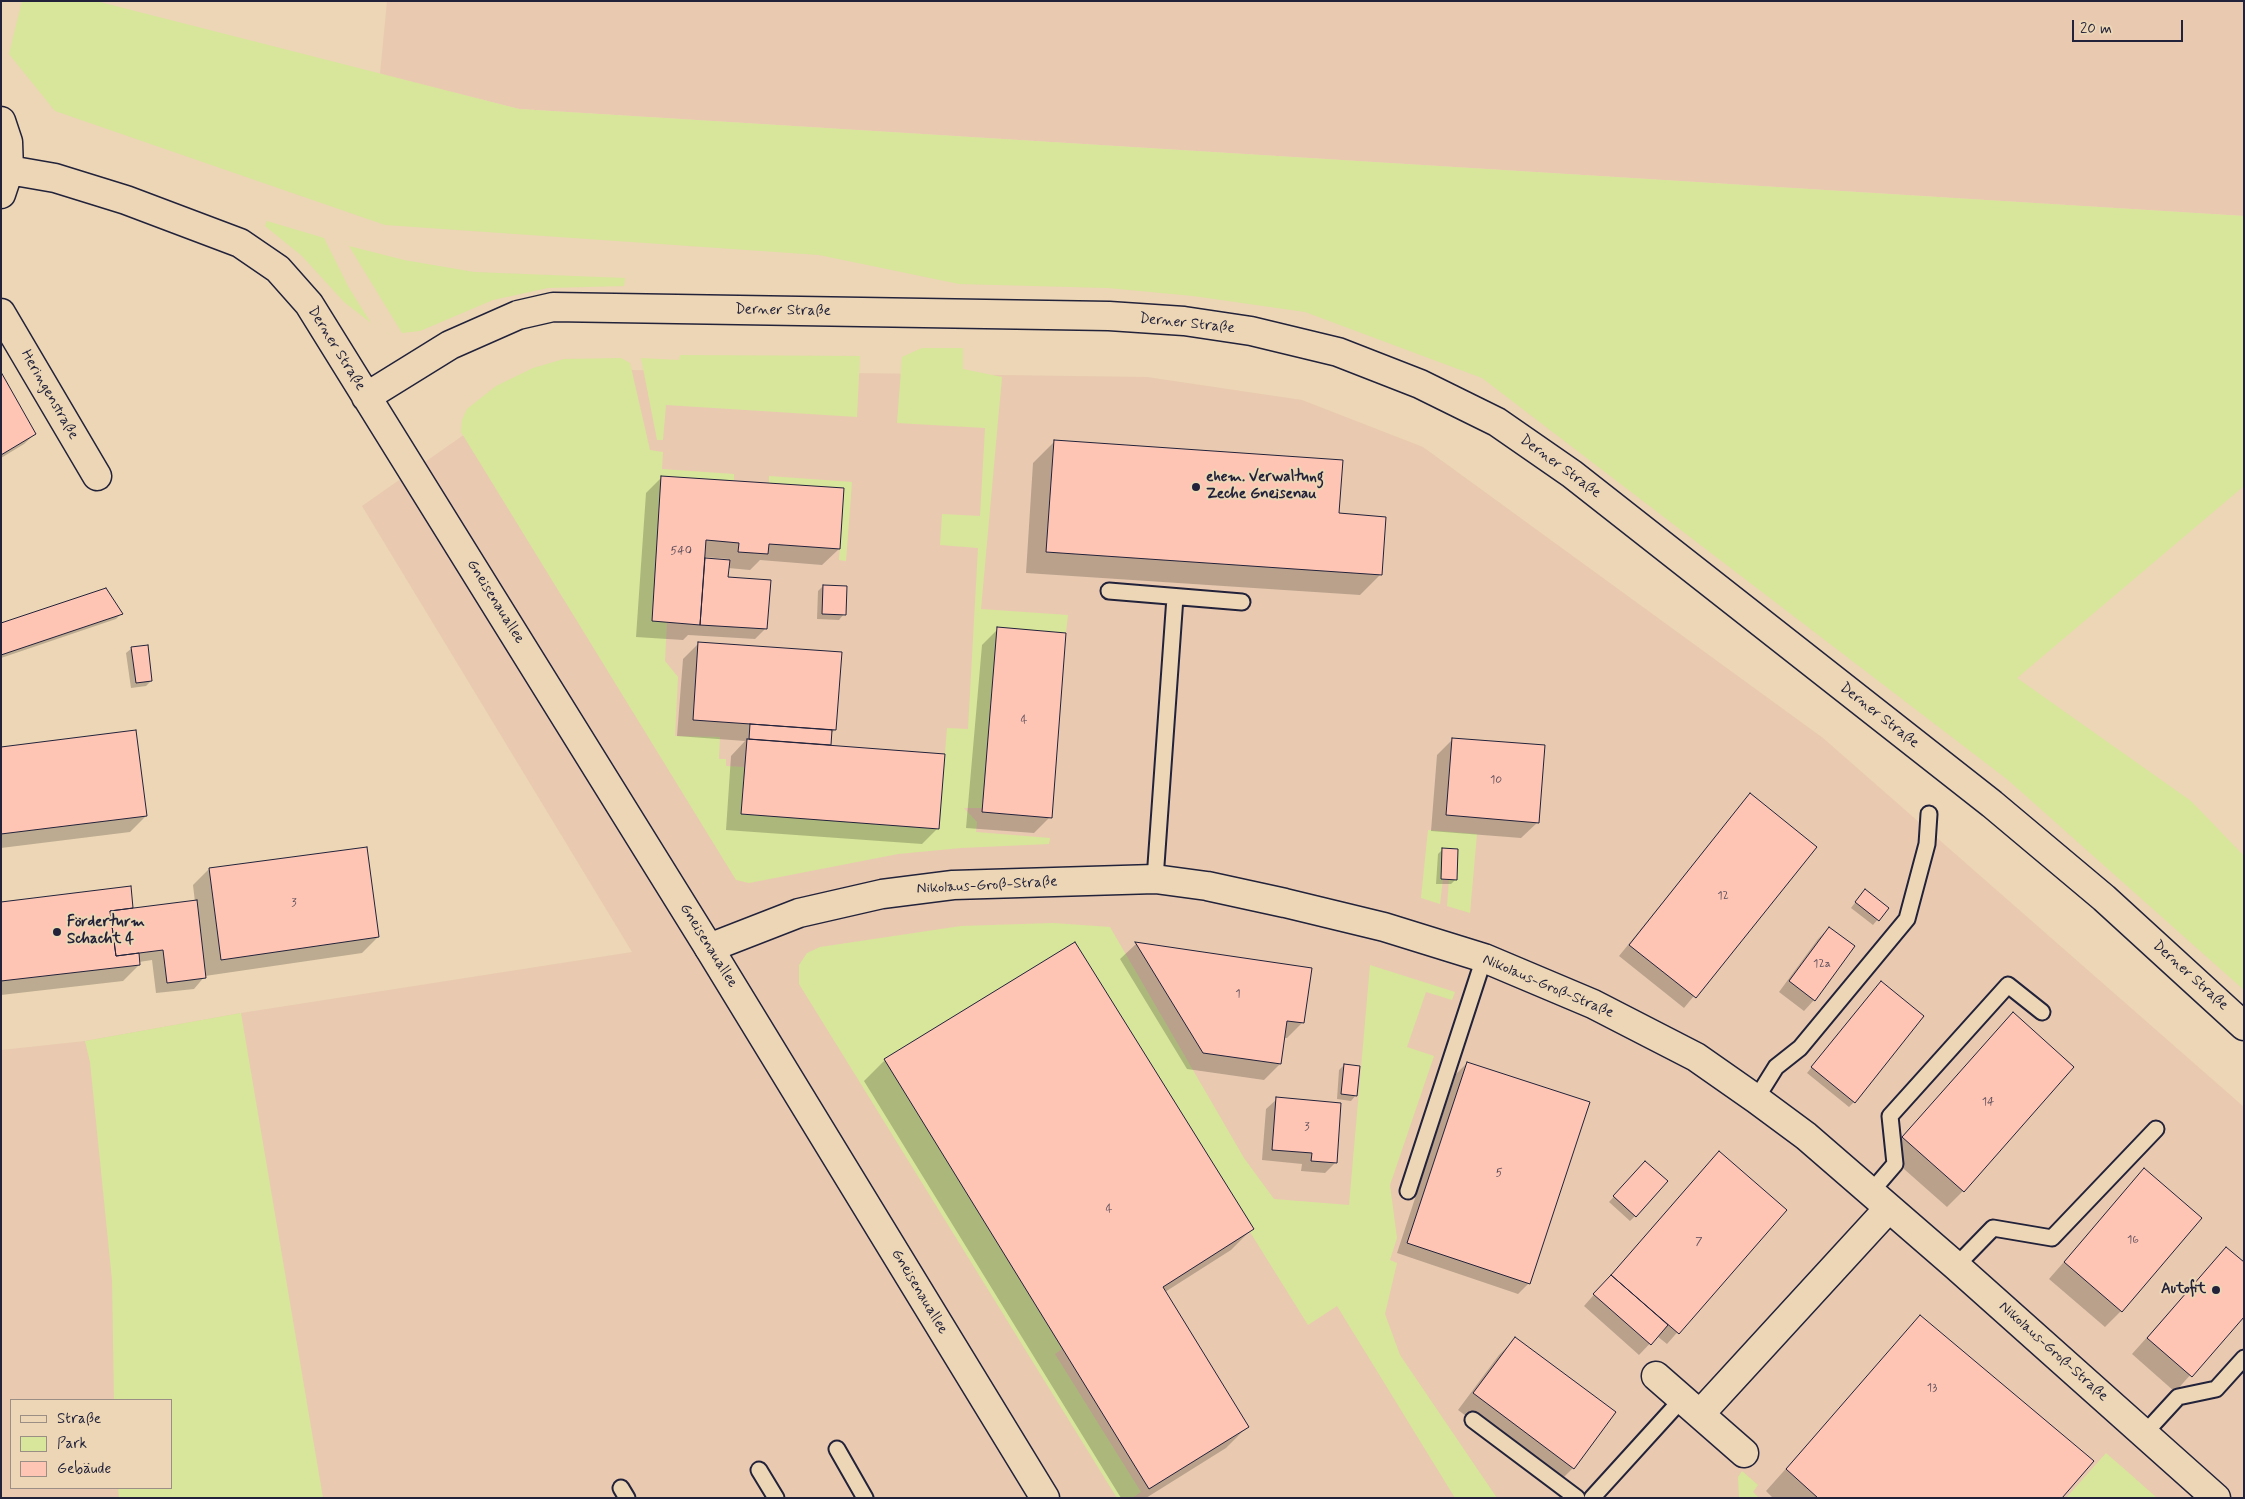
<!DOCTYPE html>
<meta charset="utf-8">
<style>
body{margin:0}
#map{position:relative;width:2245px;height:1499px;overflow:hidden;background:#ecd6b5;font-family:Mynerve,sans-serif}
canvas{display:block}
.frame{position:absolute;inset:0;border:2px solid #22223b;pointer-events:none}
.legend{position:absolute;left:10px;top:1399px;width:162px;height:90px;box-sizing:border-box;background:#ecd6b5;border:1px solid #9b8e84;margin:0;padding:6px 9px;list-style:none;font-size:15px;color:#22223b}
.legend li{display:flex;align-items:center;gap:10px;height:25px}
.legend b{width:25px;border:1px solid #9b8e84}
.scale{position:absolute;left:2072px;top:20px;width:111px;height:22px;box-sizing:border-box;border:2px solid #22223b;border-top:0;padding-left:6px;font-size:15px;line-height:18px;white-space:nowrap;color:#22223b;-webkit-text-stroke:4px #ecd6b5;paint-order:stroke}
</style>
<div id="map">
<canvas width="2245" height="1499"></canvas>
<div class="frame"></div>
<ul class="legend">
<li><b style="height:6px;background:#ecd6b5"></b>Straße</li>
<li><b style="height:14px;background:#d7e69a"></b>Park</li>
<li><b style="height:14px;background:#fec5b4"></b>Gebäude</li>
</ul>
<div class="scale">20 m</div>
</div>
<script>
const ctx = document.querySelector('canvas').getContext('2d');
ctx.lineJoin = 'round';
function fillPath(path, color) { ctx.fillStyle = color; ctx.fill(path, 'evenodd'); }
const toPath = rows => new Path2D(rows.map(r => 'M' + r).join(''));
function strokePath(path, color, width, dash) { ctx.strokeStyle = color; ctx.lineWidth = width; ctx.lineCap = dash ? 'butt' : 'round'; ctx.setLineDash(dash || []); ctx.stroke(path); }
function label(font, color, halo, rows, align = 'center') {
  ctx.font = font + ' Mynerve,sans-serif'; ctx.lineWidth = 4; ctx.setLineDash([]); ctx.textBaseline = 'middle'; ctx.strokeStyle = halo; ctx.fillStyle = color; for (const [text, x, y, turn = 0] of rows) {
    ctx.save(); ctx.translate(x, y); ctx.rotate((+turn || 0) * Math.PI / 180); ctx.textAlign = isNaN(turn) ? turn : align; if (halo) ctx.strokeText(text, 0, 0); ctx.fillText(text, 0, 0); ctx.restore();
  }
}
fillPath(toPath([
 [387,1,2244,1,2244,216,519,109,380,74],
 [558,369,1147,377,1302,400,1423,447,1823,738,2244,1107,2244,1498,1,1498,1,1050,85,1041,241,1013,632,952,362,506],
 [11,1400,171,1400,171,1488,11,1488]
]), '#e9cab0');
fillPath(toPath([
 [22,1,96,1,519,109,2244,216,2244,486,2017,678,2191,801,2244,856,2244,990,2008,780,1482,378,1305,312,1193,296,1108,288,959,284,819,255,385,225,55,111,9,54],
 [267,221,324,238,349,288,371,323,344,302,302,256,265,226],
 [349,246,404,260,474,272,625,278,624,286,548,288,493,300,420,331,402,333],
 [922,348,963,348,963,369,1002,377,981,609,1068,615,1066,633,997,628,982,808,964,808,977,822,976,832,1050,838,1049,844,961,848,898,854,749,883,736,880,461,432,462,420,467,409,496,386,533,368,564,359,621,358,630,363,650,450,663,452,662,469,734,474,734,481,661,476,652,620,667,621,665,661,678,677,675,736,720,737,719,759,726,759,726,766,744,767,742,814,939,829,947,728,968,729,978,548,940,545,942,514,980,516,985,428,897,423,902,357],
 [680,355,860,356,857,417,666,405,663,440,657,440,641,358,679,360],
 [769,476,852,482,846,561,839,560,844,488,769,483],
 [1428,830,1477,834,1470,913,1447,906,1449,879,1443,879,1440,904,1421,898],
 [1053,923,1110,927,1244,1158,1274,1199,1349,1205,1370,965,1455,992,1452,1000,1426,992,1407,1047,1434,1056,1390,1185,1397,1238,1390,1260,1397,1263,1385,1314,1400,1355,1497,1498,1455,1498,1337,1306,1308,1325,1250,1232,1253,1229,1229,1189,1075,942,884,1059,1062,1349,1055,1354,1141,1492,1132,1498,1117,1498,799,984,799,965,807,953,820,947,961,926],
 [241,1013,323,1498,119,1498,118,1488,171,1488,171,1400,114,1400,112,1280,90,1062,85,1041],
 [2106,1453,2129,1473,2157,1498,2066,1498],
 [1742,1471,1758,1485,1753,1492,1759,1498,1739,1497,1738,1477]
]), '#d7e69a');
fillPath(toPath([
 [1,374,35,434,24,444,1,458],
 [1054,442,1381,574,1360,595,1026,573,1033,463],
 [662,477,839,549,822,565,760,560,750,570,728,568,727,578,766,628,755,639,688,635,683,640,636,637,646,493],
 [704,557,728,559,728,561,703,560],
 [823,586,844,614,839,620,817,619,818,591],
 [121,614,116,619,1,658,1,624],
 [998,629,1050,817,1034,833,966,828,982,645],
 [699,643,835,730,831,733,830,746,938,828,922,844,726,830,731,756,745,741,677,736,683,659],
 [132,648,151,681,146,686,131,688,126,653],
 [1453,739,1538,822,1521,838,1431,831,1437,755],
 [1,748,146,816,130,832,1,848],
 [1750,795,1816,847,1684,1008,1619,956],
 [1443,849,1456,879,1451,884,1436,884,1438,854],
 [209,869,378,937,362,953,205,976,194,989,156,993,152,960,139,962,139,965,123,981,1,995,1,904,129,888,132,909,195,902,193,885],
 [1860,896,1887,908,1873,925,1851,908],
 [1829,928,1814,1000,1804,1011,1779,992,1818,939],
 [1136,944,1310,969,1303,1022,1287,1038,1283,1038,1280,1064,1264,1080,1187,1069,1120,959],
 [1881,982,1854,1102,1849,1107,1807,1073],
 [2013,1013,1963,1191,1947,1207,1887,1154],
 [885,1060,1252,1229,1231,1250,1165,1292,1247,1427,1226,1448,1146,1498,1121,1498,864,1081],
 [1467,1063,1529,1283,1518,1294,1397,1253,1456,1074],
 [1344,1065,1356,1095,1351,1101,1337,1099,1339,1070],
 [1277,1099,1336,1162,1325,1173,1301,1171,1302,1164,1262,1160,1266,1109],
 [1709,1163,1785,1210,1667,1344,1657,1336,1639,1355,1584,1306],
 [1640,1168,1635,1216,1630,1221,1609,1202],
 [2144,1170,2121,1311,2105,1327,2049,1279],
 [2226,1249,2244,1315,2175,1392,2132,1354],
 [1921,1317,2061,1498,1773,1498,1766,1491],
 [1515,1339,1573,1468,1557,1484,1458,1410,1499,1355]
]), '#0003');
const building = toPath([
 [1,372,36,434,1,455,1,372],
 [1054,440,1343,460,1339,513,1386,517,1382,575,1046,552,1054,440],
 [661,476,844,488,840,549,769,544,768,554,738,552,739,543,706,540,700,625,652,621,661,476],
 [705,558,730,560,728,577,771,580,767,629,700,625,705,558],
 [823,585,847,586,846,615,822,614,823,585],
 [106,588,123,614,1,655,1,623,106,588],
 [997,627,1066,633,1052,818,982,812,997,627],
 [698,642,842,652,836,730,693,720,698,642],
 [148,645,152,681,136,683,131,647,148,645],
 [750,724,832,730,831,745,749,739,750,724],
 [136,730,147,816,1,834,1,747,136,730],
 [1452,738,1545,745,1539,823,1446,815,1452,738],
 [747,739,945,754,939,829,741,814,747,739],
 [1750,793,1817,847,1696,998,1629,945,1750,793],
 [367,847,379,937,221,960,209,868,367,847],
 [1442,848,1458,849,1457,880,1441,879,1442,848],
 [131,886,133,908,110,911,116,956,139,953,140,965,1,981,1,902,131,886],
 [1865,889,1889,908,1879,921,1855,902,1865,889],
 [197,900,206,978,167,983,163,950,116,956,110,911,197,900],
 [1829,927,1855,946,1815,1001,1789,981,1829,927],
 [1075,942,1254,1229,1163,1287,1249,1427,1149,1489,884,1059,1075,942],
 [1135,942,1312,968,1304,1023,1287,1021,1281,1064,1203,1053,1135,942],
 [1881,981,1924,1016,1855,1103,1811,1067,1881,981],
 [2013,1012,2074,1067,1964,1192,1902,1137,2013,1012],
 [1467,1062,1590,1102,1530,1284,1407,1243,1467,1062],
 [1344,1064,1360,1066,1357,1096,1341,1094,1344,1064],
 [1276,1097,1341,1103,1337,1163,1311,1161,1312,1153,1272,1150,1276,1097],
 [1719,1151,1787,1210,1679,1334,1611,1275,1719,1151],
 [1645,1161,1668,1181,1636,1217,1613,1196,1645,1161],
 [2144,1168,2202,1218,2122,1312,2064,1262,2144,1168],
 [2226,1247,2244,1262,2244,1317,2192,1377,2147,1338,2226,1247],
 [1611,1275,1668,1325,1651,1345,1593,1294,1611,1275],
 [1920,1315,2094,1461,2062,1498,1818,1498,1786,1469,1920,1315],
 [1515,1337,1616,1412,1574,1469,1473,1393,1515,1337]
]);
fillPath(building, '#fec5b4');
strokePath(building, '#22223b', 1);
const service = toPath([
 [1109,591,1242,602],
 [1155,879,1175,597],
 [1756,1099,1776,1067,1800,1048,1907,919,1927,844,1929,814],
 [1408,1191,1484,958],
 [1871,1192,1895,1164,1890,1116,2008,985,2042,1012],
 [1956,1266,1993,1228,2052,1238,2156,1129],
 [1473,1420,1577,1498],
 [2144,1434,2178,1397,2216,1389,2244,1358],
 [837,1449,865,1498],
 [759,1470,776,1498],
 [621,1488,627,1498],
 [1592,1498,1682,1399]
]);
const minor = toPath([
 [1,313,97,476],
 [709,948,799,913,882,894,953,885,1155,879,1207,886,1285,903,1384,927,1484,958,1593,1004,1696,1057,1756,1099,1806,1136,1956,1266,2216,1498],
 [1656,1376,1744,1453],
 [1700,1414,1889,1208]
]);
const secondary = toPath([
 [1,121,8,142,9,170,1,194],
 [9,170,55,178,126,200,240,243,278,269,309,304,709,948,1045,1498],
 [366,397,450,345,518,315,553,307,1109,316,1184,321,1251,331,1338,352,1420,384,1497,422,1572,474,1992,804,2104,898,2244,1026]
]);
strokePath(service, '#22223b', 19);
strokePath(minor, '#22223b', 31);
strokePath(secondary, '#22223b', 31);
strokePath(service, '#ecd6b5', 15);
strokePath(minor, '#ecd6b5', 28);
strokePath(secondary, '#ecd6b5', 28);
for (const [x, y, r, color] of [
 [1196,487,5,"#22223b"],
 [57,932,5,"#22223b"],
 [2216,1290,5,"#22223b"]
]) { const dot = new Path2D(); dot.arc(x, y, r, 0, 2 * Math.PI); ctx.fillStyle = color; ctx.fill(dot); strokePath(dot, '#ecd6b5', 2); }
label('12px', '#594b59', null, [
 ["540",681,551],
 ["4",1024,720],
 ["10",1496,780],
 ["12",1723,896],
 ["3",294,903],
 ["12a",1822,964],
 ["1",1238,994],
 ["14",1988,1102],
 ["3",1307,1127],
 ["5",1499,1173],
 ["4",1109,1209],
 ["16",2133,1240],
 ["7",1699,1242],
 ["13",1932,1388]
]);
label('15px', '#22223b', '#ecd6b5', [
 ["Derner Straße",783,311,1],
 ["Derner Straße",1187,324,6],
 ["Derner Straße",336,349,58],
 ["Heringenstraße",49,395,60],
 ["Derner Straße",1560,467,36],
 ["Gneisenauallee",495,602,58],
 ["Derner Straße",1879,716,38],
 ["Nikolaus-Groß-Straße",987,886,-3],
 ["Gneisenauallee",708,946,58],
 ["Derner Straße",2190,976,42],
 ["Nikolaus-Groß-Straße",1548,987,23],
 ["Gneisenauallee",919,1292,59],
 ["Nikolaus-Groß-Straße",2053,1352,42]
]);
label('bold 15px', '#22223b', '#ecd6b5', [
 ["ehem. Verwaltung",1206,478],
 ["Zeche Gneisenau",1206,495],
 ["Förderturm",67,923],
 ["Schacht 4",67,940],
 ["Autofit",2206,1290,"right"]
], 'left');
</script>
